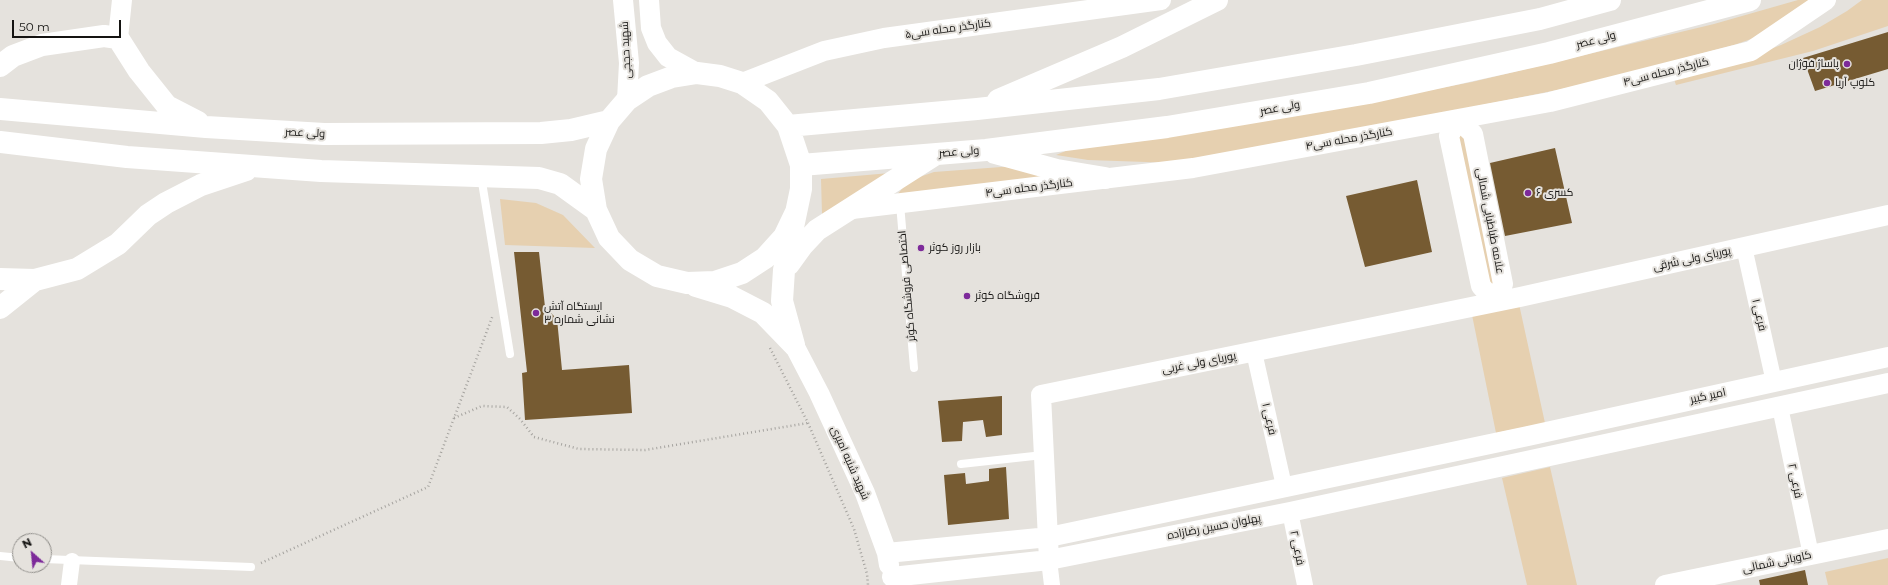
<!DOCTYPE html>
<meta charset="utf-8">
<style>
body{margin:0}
#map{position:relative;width:1888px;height:585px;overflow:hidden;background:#e5e2dd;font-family:Montserrat,sans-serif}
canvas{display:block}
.north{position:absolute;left:12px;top:533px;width:40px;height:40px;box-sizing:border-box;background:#e5e2dd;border:1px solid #92908c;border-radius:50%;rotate:333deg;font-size:11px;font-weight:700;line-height:16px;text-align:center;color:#151412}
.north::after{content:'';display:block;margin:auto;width:14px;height:18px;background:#7d2a9a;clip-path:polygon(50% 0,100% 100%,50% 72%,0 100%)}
.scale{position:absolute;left:12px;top:20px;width:109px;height:18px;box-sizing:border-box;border:2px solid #151412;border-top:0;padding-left:5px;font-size:12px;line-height:14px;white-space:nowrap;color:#151412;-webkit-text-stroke:3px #e5e2dd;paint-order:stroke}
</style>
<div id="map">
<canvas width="1888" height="585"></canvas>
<div class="north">N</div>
<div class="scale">50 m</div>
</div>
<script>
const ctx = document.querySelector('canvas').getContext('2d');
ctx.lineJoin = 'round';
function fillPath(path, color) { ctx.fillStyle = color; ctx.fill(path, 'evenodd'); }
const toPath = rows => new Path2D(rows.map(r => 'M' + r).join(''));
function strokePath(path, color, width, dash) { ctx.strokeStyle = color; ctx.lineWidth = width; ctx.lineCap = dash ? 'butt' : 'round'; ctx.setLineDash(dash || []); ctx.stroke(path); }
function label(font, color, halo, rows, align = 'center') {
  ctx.font = font + ' Montserrat,Cairo,sans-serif'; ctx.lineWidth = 4; ctx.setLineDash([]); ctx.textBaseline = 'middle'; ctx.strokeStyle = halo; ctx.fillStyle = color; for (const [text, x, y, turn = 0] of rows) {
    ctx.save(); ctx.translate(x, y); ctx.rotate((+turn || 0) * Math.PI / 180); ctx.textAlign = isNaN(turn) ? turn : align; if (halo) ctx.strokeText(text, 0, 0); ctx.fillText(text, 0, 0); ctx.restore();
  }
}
fillPath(toPath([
 [1798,0,1820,0,1768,33,1734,45,1582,85,1298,142,1175,163,1088,160,1056,155,1068,150,1331,109,1472,82,1714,24],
 [1862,0,1888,0,1888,26,1813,51,1676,85,1674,79,1742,60,1781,45,1820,27,1847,11],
 [1461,126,1499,283,1487,285,1453,138],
 [1015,166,1079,177,897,195,908,181,934,172],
 [890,173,822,214,821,179],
 [500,199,536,203,563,215,595,248,505,245],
 [1519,304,1545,423,1496,433,1472,315],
 [1550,467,1577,585,1527,585,1502,478],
 [1888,558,1888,585,1828,585,1825,572]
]), '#e6d0b0');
fillPath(toPath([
 [1888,32,1888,69,1815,91,1803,58],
 [1555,148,1572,223,1505,236,1490,163],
 [1417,180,1432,252,1365,267,1346,196],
 [514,252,539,252,545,307,557,319,562,370,629,365,632,413,525,420,522,373,527,372],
 [1002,396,1002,435,986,437,983,420,963,422,962,441,942,442,938,401],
 [1006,467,1009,519,948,525,944,475,965,473,966,484,989,481,989,469],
 [1805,570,1808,585,1760,585,1759,580]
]), '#765b32');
strokePath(toPath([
 [770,348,808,423,854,529,867,574,868,585],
 [454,418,482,406,507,407,520,419,534,437,579,449,645,450,808,423],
 [261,563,428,487,493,315]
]), '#a5a39f', 2.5, [1, 3]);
strokePath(toPath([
 [481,176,510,354],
 [900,204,914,368],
 [961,464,1043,455],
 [0,556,20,558],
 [44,559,251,567]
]), '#fff', 8);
strokePath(toPath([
 [1744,247,1774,382],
 [1254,352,1284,486],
 [1780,407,1811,555],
 [1290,512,1305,585],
 [1049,560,1052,585],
 [69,585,72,561]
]), '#fff', 16);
strokePath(toPath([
 [623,0,629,63,627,100],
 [649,0,651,28,657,43,668,57,697,73],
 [118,38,122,0],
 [742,83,824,51,884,38,1161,0],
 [1458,119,1473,134,1503,284,1495,302,1481,286,1449,136,1458,119],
 [852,209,1193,168,1550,102,1751,51,1826,0],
 [794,345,819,393,865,493,887,553,889,565],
 [887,553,1049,537,1528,436,1888,357],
 [1049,560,1041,395,1520,297,1888,215],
 [892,577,1049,560,1290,512,1888,383],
 [1665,585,1888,539]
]), '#fff', 20);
strokePath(toPath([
 [0,66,13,56,42,45,104,36,118,38,139,71,167,106,198,122],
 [998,100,1122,47,1217,0],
 [0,109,206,127,324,134,541,133,571,130,609,121],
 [788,126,977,109,1159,89,1356,55,1540,19,1610,0],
 [0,142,127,157,321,171,539,178,560,184,596,210],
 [995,153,1057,170,1105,178],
 [801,165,986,150,1167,127,1369,93,1549,53,1750,0],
 [789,264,802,246,817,230,936,154],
 [0,279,35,280,77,269,118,244,148,215,166,203,201,185,246,170],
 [696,286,732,297,763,313,793,344],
 [0,308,35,280],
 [794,345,782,301,784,270,801,189,801,165,788,126,768,101,742,83,720,76,697,73,672,77,648,86,627,100,609,121,596,149,591,179,596,210,609,238,630,260,657,276,687,283,715,282,742,273,765,258,784,237,796,212]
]), '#fff', 22);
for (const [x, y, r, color] of [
 [1847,64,4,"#7d2a9a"],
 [1827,83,4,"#7d2a9a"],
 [1528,193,4,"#7d2a9a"],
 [921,248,4,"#7d2a9a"],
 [967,296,4,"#7d2a9a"],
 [536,313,4,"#7d2a9a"]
]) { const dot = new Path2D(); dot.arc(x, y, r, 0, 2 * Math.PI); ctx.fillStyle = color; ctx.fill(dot); strokePath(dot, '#e5e2dd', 1.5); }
label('11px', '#151412', '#e5e2dd', [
 ["کنارگذر محله سی۵",948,29,-8],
 ["ولی عصر",1596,40,-15],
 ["شهید حججی",626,50,-93],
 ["کنارگذر محله سی۴",1666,72,-14],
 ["ولی عصر",1280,108,-10],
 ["ولی عصر",305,133,3],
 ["کنارگذر محله سی۴",1349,139,-10],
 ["ولی عصر",959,152,-4],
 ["کنارگذر محله سی۴",1029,188,-7],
 ["علامه طباطبایی شمالی",1490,221,79],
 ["پوریای ولی شرقی",1692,259,-12],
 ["اختصاصی فروشگاه کوثر",907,286,-95],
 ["فرعی ۱",1759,315,77],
 ["پوریای ولی غربی",1199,363,-11],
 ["امیر کبیر",1708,396,-12],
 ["فرعی ۱",1269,419,77],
 ["شهید شنبه امیری",850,463,66],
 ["فرعی ۲",1795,481,78],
 ["پهلوان حسین رضازاده",1214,527,-11],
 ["فرعی ۲",1297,548,78],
 ["کاویانی شمالی",1777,562,-12]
]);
label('11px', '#151412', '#e5e2dd', [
 ["پاساژ فوژان",1839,64,"right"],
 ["کلوپ آریا",1835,83],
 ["کسری ۶",1536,193],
 ["بازار روز کوثر",929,248],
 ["فروشگاه کوثر",975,296],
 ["ایستگاه آتش",544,307],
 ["نشانی شماره ۳",544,320]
], 'left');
</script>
